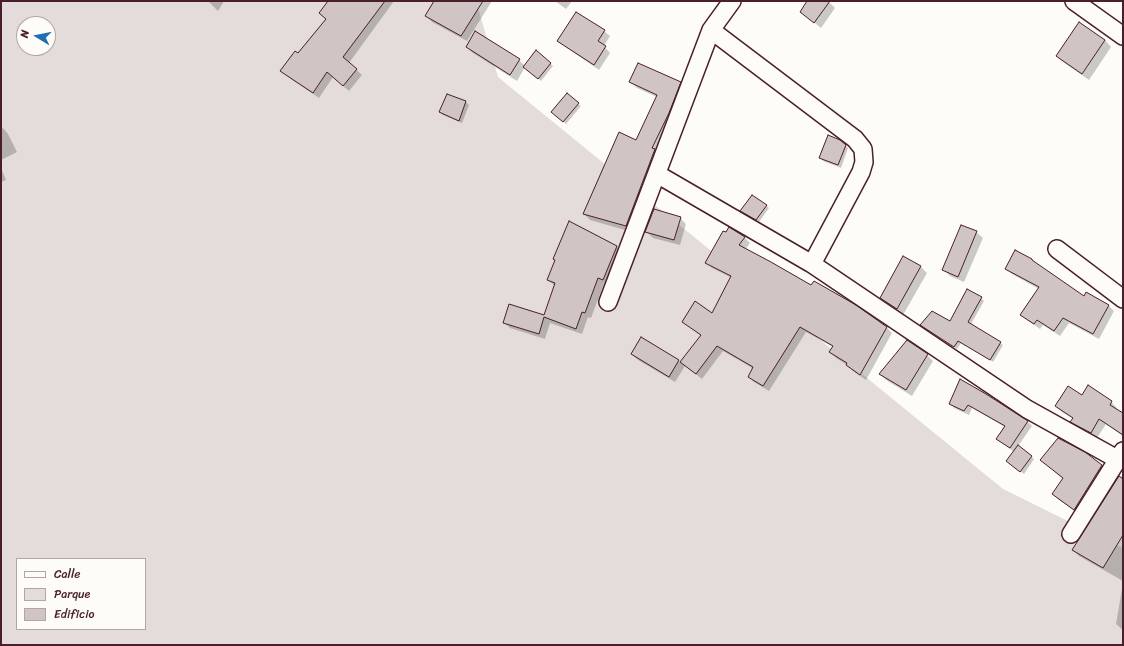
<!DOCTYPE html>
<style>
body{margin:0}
#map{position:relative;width:1124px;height:646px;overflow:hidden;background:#fdfcf7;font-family:Sriracha,sans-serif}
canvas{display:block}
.frame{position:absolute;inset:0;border:2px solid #4a1f2b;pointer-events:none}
.legend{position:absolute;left:16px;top:558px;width:130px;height:72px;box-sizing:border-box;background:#fdfcf7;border:1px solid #b5a4a5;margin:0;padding:5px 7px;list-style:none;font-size:12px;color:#4a1f2b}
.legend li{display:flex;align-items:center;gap:8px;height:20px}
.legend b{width:20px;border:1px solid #b5a4a5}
.north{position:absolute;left:16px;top:16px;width:40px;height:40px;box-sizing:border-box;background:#fdfcf7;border:1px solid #b5a4a5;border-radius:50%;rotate:280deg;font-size:11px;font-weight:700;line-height:16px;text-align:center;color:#4a1f2b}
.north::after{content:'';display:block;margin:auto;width:14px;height:18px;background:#1f6fb2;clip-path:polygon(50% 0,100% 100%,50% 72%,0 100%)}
</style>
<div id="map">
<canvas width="1124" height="646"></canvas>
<div class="frame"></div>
<ul class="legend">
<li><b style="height:5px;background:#fdfcf7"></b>Calle</li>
<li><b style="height:11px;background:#e3dcda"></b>Parque</li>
<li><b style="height:11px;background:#d0c5c4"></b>Edificio</li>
</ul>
<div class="north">N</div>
</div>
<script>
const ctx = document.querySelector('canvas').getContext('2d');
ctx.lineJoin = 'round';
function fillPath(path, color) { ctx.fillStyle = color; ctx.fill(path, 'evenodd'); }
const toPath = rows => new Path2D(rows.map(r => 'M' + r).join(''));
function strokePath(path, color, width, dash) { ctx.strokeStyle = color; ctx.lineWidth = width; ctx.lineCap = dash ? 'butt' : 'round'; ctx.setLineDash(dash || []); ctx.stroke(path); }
fillPath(toPath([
 [1,1,476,1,498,77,1003,489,1084,529,1089,532,1123,548,1123,645,1,645],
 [24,24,48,24,48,48,24,48],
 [17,559,145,559,145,629,17,629]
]), '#e3dcda');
fillPath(toPath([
 [208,1,224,1,218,11],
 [329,1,394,1,349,63,362,75,349,91,333,77,319,98,288,77,282,71,298,54,327,19],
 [435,1,492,1,467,41,432,22,427,16],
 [555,1,572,1,566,9],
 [809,1,828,1,835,8,821,28,801,12],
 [1079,23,1105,40,1111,47,1089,80,1063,62,1057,56],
 [604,31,610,36,604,46,610,53,599,70,564,46,558,41],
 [467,47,519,60,525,66,550,63,553,66,541,81,525,67,517,81,473,53],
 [631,82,680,83,686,89,632,232,590,220,584,214,636,141,657,97,637,88],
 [466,102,469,105,462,123,443,115,440,112],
 [578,104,581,106,566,124,555,115],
 [3,128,8,134,17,152,1,160,1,129],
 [845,145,848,148,841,168,823,161,821,158],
 [1,168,6,180,1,182],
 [766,205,769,208,759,222,742,211],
 [680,218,686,224,680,245,653,238,646,231],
 [976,232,983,238,964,282,950,276,944,270],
 [744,237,750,243,745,250,887,328,892,333,866,380,853,371,847,365,836,358,830,352,833,347,806,332,769,391,754,382,749,377,754,369,723,351,702,379,685,366,675,382,638,360,632,354,678,361,681,363,701,336,683,321,713,315,732,278,712,268,706,262],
 [617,247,622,253,609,285,604,283,591,318,588,317,582,334,550,323,545,339,510,328,504,322,545,316,555,286,548,280],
 [904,257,921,267,927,273,903,315,888,304,881,298],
 [1006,269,1108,305,1114,311,1099,339,1069,323,1060,336,1043,325,1040,329,1027,320,1021,315,1039,289,1012,274],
 [981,298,984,301,971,324,1003,345,993,362,961,343,957,349,924,328,950,322],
 [927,355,933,361,912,396,886,380,880,374],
 [986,394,1028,422,1032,426,1018,446,1034,459,1024,474,1007,461,1014,452,997,439,1005,427,972,408,969,415,954,408,950,403],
 [1082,396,1111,402,1117,408,1116,410,1123,415,1123,436,1106,424,1097,438,1078,427,1072,422,1074,419,1062,412,1056,406],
 [1084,453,1102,466,1108,472,1081,515,1059,500,1053,494,1063,479,1048,466],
 [1123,474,1123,581,1079,556,1073,550],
 [1123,583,1123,630,1116,624]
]), '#0003');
const building = toPath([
 [328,1,385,1,343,57,357,69,343,86,327,72,313,93,280,71,295,51,298,53,326,19,319,13,328,1],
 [434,1,483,1,461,36,425,16,434,1],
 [807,1,830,1,814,23,800,12,807,1],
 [576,12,605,30,598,41,606,46,594,65,557,41,576,12],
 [1079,22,1105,40,1082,74,1056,56,1079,22],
 [475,31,520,59,510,75,466,47,475,31],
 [536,50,551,63,538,79,523,67,536,50],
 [638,63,681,82,669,113,652,148,655,149,626,226,583,214,619,132,636,140,657,95,629,82,638,63],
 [567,93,579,103,563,122,551,112,567,93],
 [447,94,466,101,459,121,439,112,447,94],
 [828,135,840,140,846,145,838,165,819,158,828,135],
 [752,195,767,205,756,220,740,211,752,195],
 [654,209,681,217,674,240,645,232,654,209],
 [569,221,617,246,603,280,598,278,585,313,582,312,576,329,544,317,539,334,503,323,509,304,544,315,555,283,547,280,555,260,553,259,569,221],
 [961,225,977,231,958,277,942,270,961,225],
 [729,227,745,237,739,245,771,262,811,285,814,281,856,305,887,327,860,375,846,365,847,363,829,352,833,346,800,327,763,386,748,377,753,367,717,346,696,374,680,362,701,335,682,322,695,301,712,313,731,276,705,263,723,231,726,232,729,227],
 [1015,250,1032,259,1032,260,1084,296,1086,292,1109,305,1093,334,1063,318,1054,331,1037,320,1034,324,1020,315,1039,287,1005,269,1015,250],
 [903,256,921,266,897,309,880,298,903,256],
 [967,289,982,297,968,322,1001,342,990,360,958,341,954,347,920,325,932,311,950,321,967,289],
 [641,337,679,360,669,377,631,354,641,337],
 [907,340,928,354,906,390,879,374,907,340],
 [960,379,986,394,1028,421,1010,448,996,439,1005,426,968,405,964,411,949,404,960,379],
 [1088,385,1112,401,1110,405,1123,413,1123,435,1099,419,1091,433,1070,422,1073,418,1055,406,1068,386,1082,395,1088,385],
 [1058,438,1085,452,1102,465,1074,510,1052,494,1063,478,1040,460,1058,438],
 [1018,445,1032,456,1020,472,1006,461,1018,445],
 [1119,476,1123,479,1123,535,1103,568,1072,550,1119,476]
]);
fillPath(building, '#d0c5c4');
strokePath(building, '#4a1f2b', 1);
const minor = toPath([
 [1074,1,1123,36],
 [711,30,855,139,863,149,864,162,861,172,812,264],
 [657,174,812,264,1027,409,1117,459],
 [1057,249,1123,299],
 [608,302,711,30,732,1],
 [1071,534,1123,451]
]);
strokePath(minor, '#4a1f2b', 20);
strokePath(minor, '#fdfcf7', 17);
</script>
